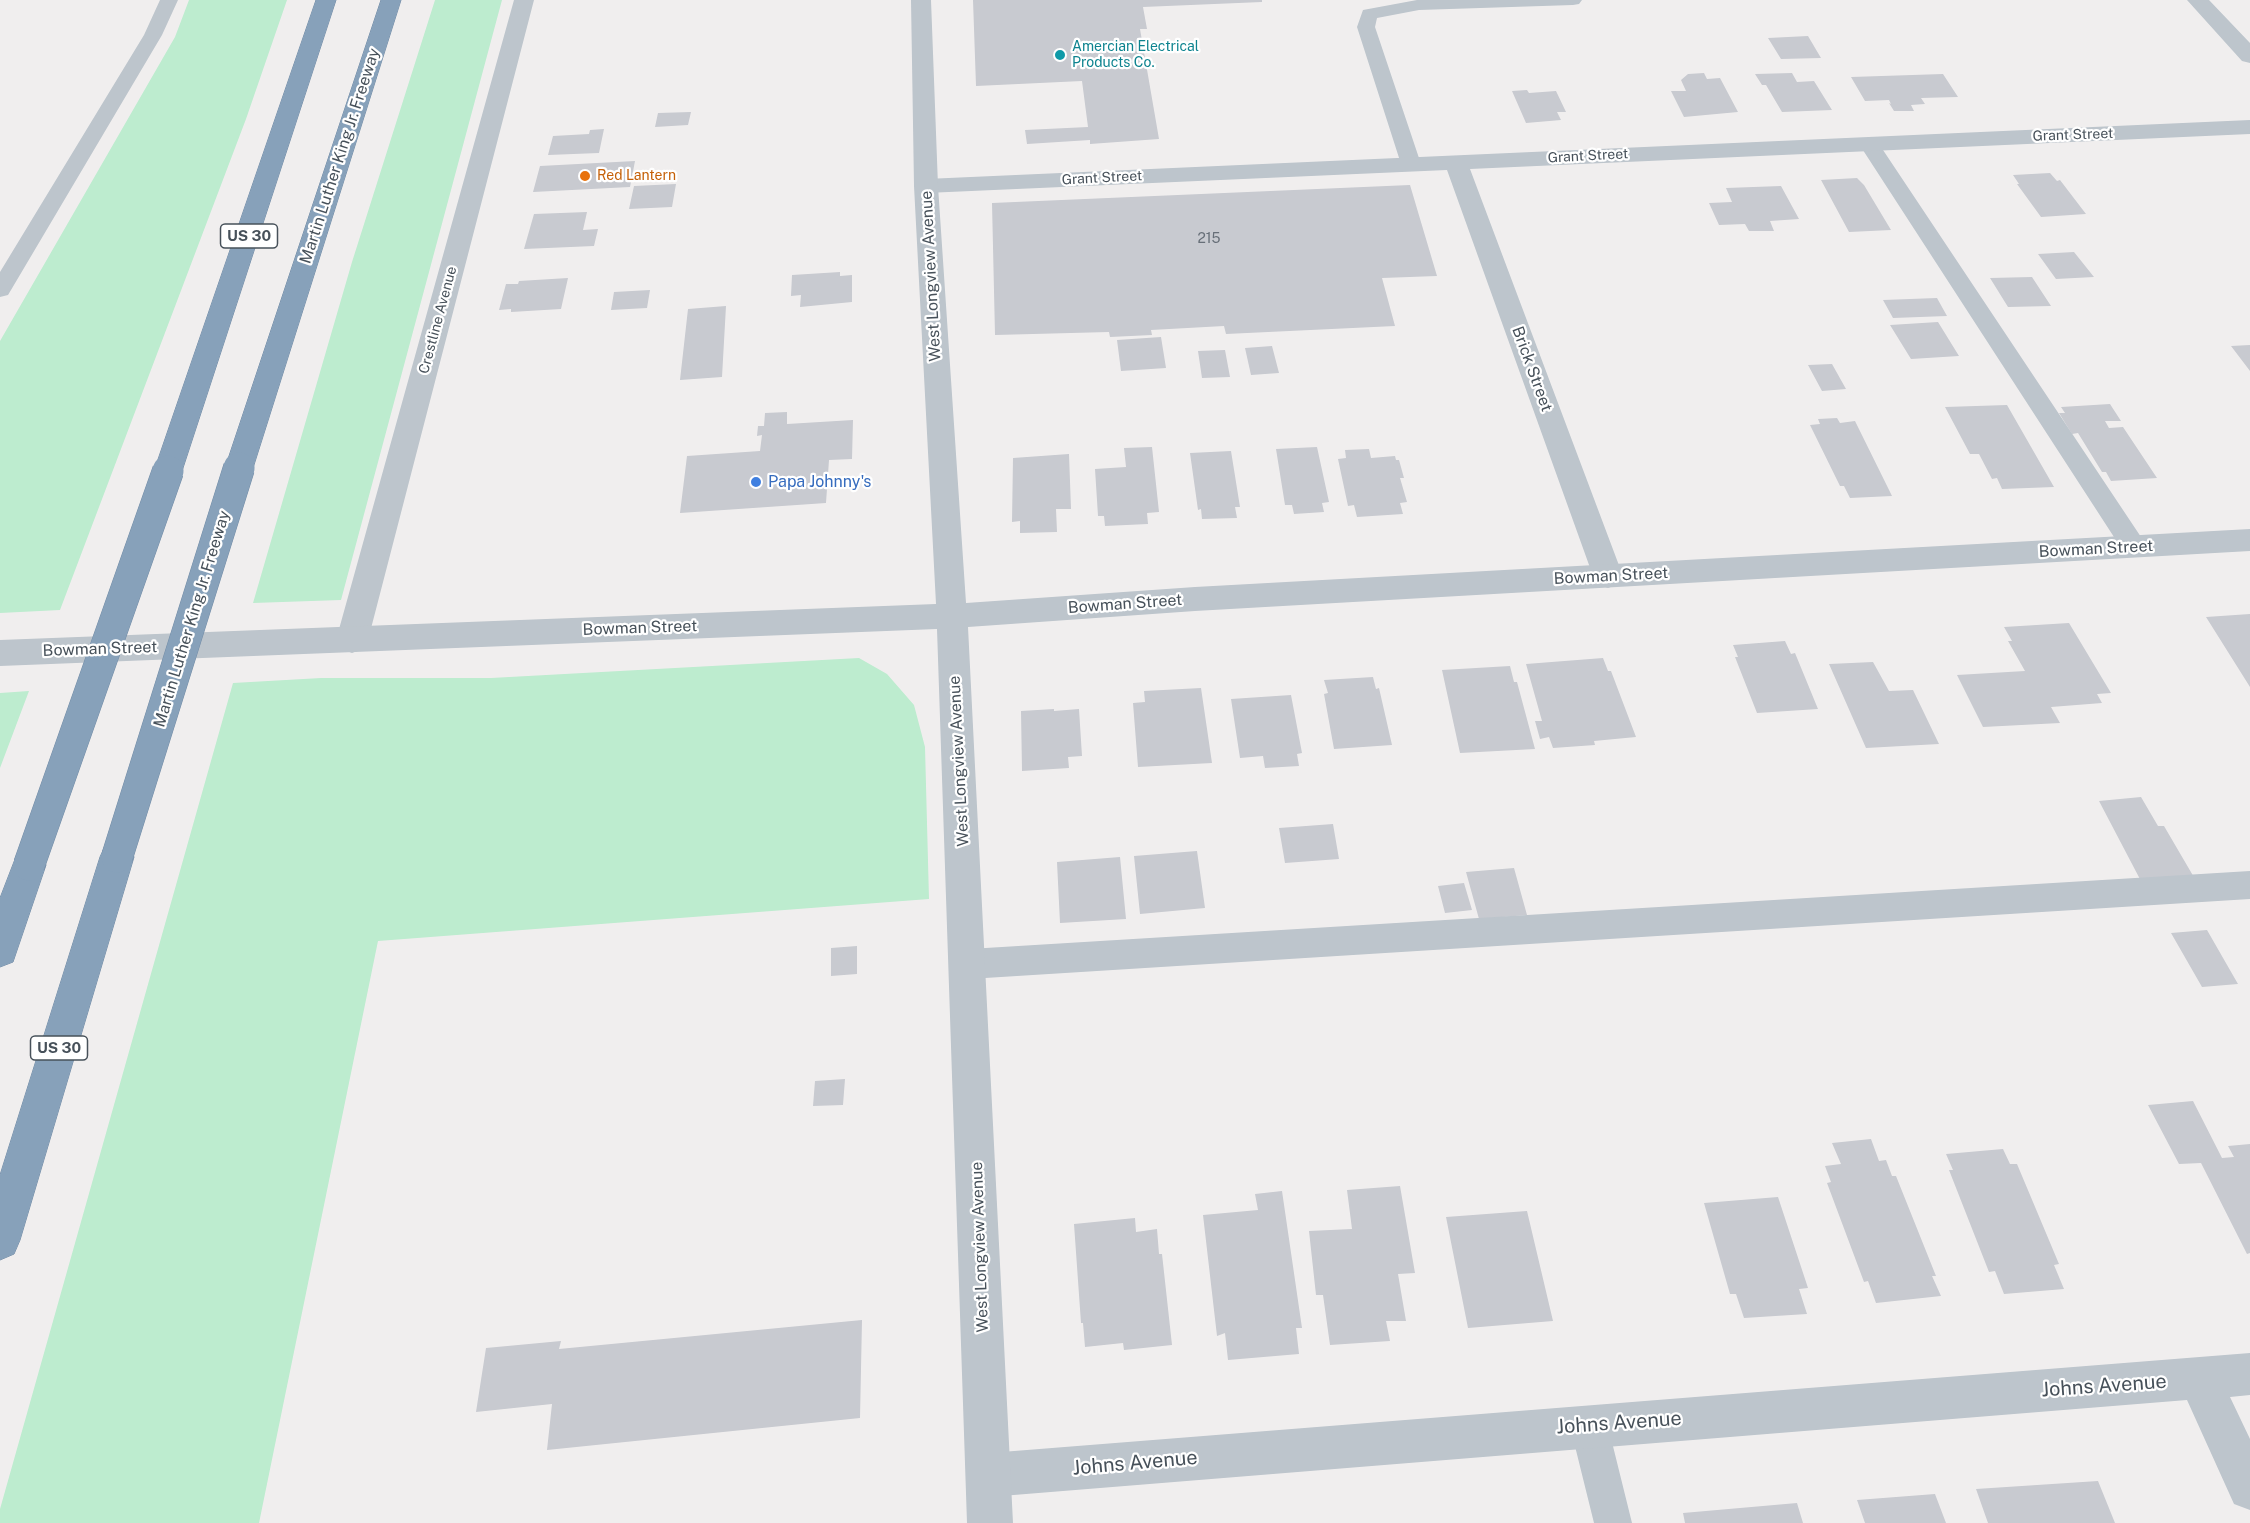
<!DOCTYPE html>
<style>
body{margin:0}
canvas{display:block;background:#f0eeee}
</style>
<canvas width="2250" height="1523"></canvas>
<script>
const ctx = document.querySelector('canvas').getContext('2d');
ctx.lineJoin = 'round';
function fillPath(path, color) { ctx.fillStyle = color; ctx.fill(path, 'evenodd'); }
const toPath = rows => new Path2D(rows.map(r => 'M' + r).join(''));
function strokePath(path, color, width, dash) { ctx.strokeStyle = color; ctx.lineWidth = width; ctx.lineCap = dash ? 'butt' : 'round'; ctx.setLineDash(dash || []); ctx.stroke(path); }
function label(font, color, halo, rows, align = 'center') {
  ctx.font = font + ' "Public Sans",sans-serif'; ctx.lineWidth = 4.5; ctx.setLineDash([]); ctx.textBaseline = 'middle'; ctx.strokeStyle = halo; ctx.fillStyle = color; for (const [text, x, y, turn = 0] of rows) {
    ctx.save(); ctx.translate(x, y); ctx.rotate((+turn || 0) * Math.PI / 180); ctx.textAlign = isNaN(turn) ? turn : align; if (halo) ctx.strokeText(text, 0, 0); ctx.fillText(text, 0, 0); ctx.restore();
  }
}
fillPath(toPath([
 [189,0,287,0,246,119,60,610,0,613,0,341,175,37],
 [435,0,502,0,341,600,253,603,352,262],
 [859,658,887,674,914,705,925,747,929,899,378,941,259,1523,0,1523,0,1509,233,683,321,678,491,678],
 [29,691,0,768,0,693]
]), '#bdeccf');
fillPath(toPath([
 [973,0,1262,0,1262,2,1143,7,1147,29,1140,29,1159,139,1090,144,1090,140,1027,144,1025,130,1088,127,1082,81,976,86],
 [1808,36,1821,58,1781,59,1768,38],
 [1704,73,1707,79,1720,78,1738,112,1684,117,1671,91,1686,91,1681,80,1688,74],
 [1792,73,1797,82,1814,81,1832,110,1782,112,1766,85,1762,85,1755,74],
 [1943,74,1958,97,1921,98,1925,104,1911,105,1914,111,1894,111,1889,103,1891,104,1889,100,1865,101,1851,77],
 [1527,90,1529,93,1556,91,1566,112,1557,112,1561,120,1526,123,1512,91],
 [691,112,688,125,655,127,658,113],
 [604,129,599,153,548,155,553,136,589,134,590,130],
 [635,161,630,187,533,192,540,166],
 [2050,173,2057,181,2060,180,2086,214,2041,217,2017,184,2019,184,2013,175],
 [1857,178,1864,185,1891,230,1849,232,1821,180],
 [676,184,672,207,629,209,634,186],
 [1410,185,1437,276,1382,278,1395,326,1226,334,1224,326,1151,330,1152,335,1110,337,1109,332,995,335,992,203],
 [1781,186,1799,219,1770,221,1774,231,1749,231,1745,224,1719,225,1709,203,1732,202,1726,188],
 [587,212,583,230,598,229,594,246,524,249,534,214],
 [2074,252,2094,277,2056,279,2038,254],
 [840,272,840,276,852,275,852,302,800,307,801,295,791,296,792,275],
 [2032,277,2051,306,2008,307,1990,278],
 [568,278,561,309,511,312,511,309,499,310,506,284,518,284,519,281],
 [650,290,647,308,611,310,614,292],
 [1937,298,1947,316,1893,318,1883,300],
 [726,306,722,377,680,380,688,309],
 [1938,322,1959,356,1911,359,1890,325],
 [1161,337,1166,368,1121,371,1117,340],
 [2250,345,2250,371,2231,346],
 [1272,346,1279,373,1251,375,1245,348],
 [1225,350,1230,377,1202,378,1198,351],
 [1832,364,1846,389,1822,391,1808,365],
 [2110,404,2121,421,2105,421,2109,428,2123,427,2157,478,2111,481,2106,472,2102,472,2078,433,2072,434,2059,413,2065,413,2061,407],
 [2007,405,2054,487,2002,489,1997,478,1992,479,1979,454,1970,454,1945,407],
 [787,412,787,424,853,420,852,459,829,460,826,503,680,513,687,456,760,451,762,435,757,436,758,426,764,426,765,413],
 [1837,418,1840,423,1855,421,1892,496,1850,498,1844,486,1840,486,1810,425,1820,424,1818,419],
 [1152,447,1159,512,1147,513,1148,524,1105,526,1104,516,1098,516,1095,469,1126,467,1124,448],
 [1317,447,1329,502,1322,503,1324,512,1294,514,1292,505,1285,505,1276,449],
 [1369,449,1371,458,1395,456,1396,460,1399,460,1404,478,1400,478,1407,502,1400,503,1403,514,1357,517,1354,505,1348,506,1338,459,1346,458,1345,450],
 [1231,451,1240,507,1235,507,1237,518,1202,519,1201,509,1198,510,1190,453],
 [1069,454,1071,509,1056,509,1057,532,1020,533,1020,521,1012,522,1013,458],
 [2250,614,2250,687,2206,617],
 [2069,623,2111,693,2097,694,2102,703,2051,707,2060,723,1983,727,1957,675,2025,671,2008,641,2012,641,2004,627],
 [1785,641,1791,654,1795,653,1818,709,1757,713,1735,657,1738,657,1733,645],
 [1603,658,1608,671,1611,671,1636,737,1594,741,1595,745,1553,748,1549,737,1540,739,1535,721,1542,721,1526,664],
 [1873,662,1889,691,1913,690,1939,744,1866,748,1829,664],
 [1510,666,1514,682,1517,682,1535,749,1460,753,1442,670],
 [1373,677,1376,689,1379,688,1392,745,1334,749,1324,694,1328,693,1324,680],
 [1201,688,1212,763,1138,767,1133,703,1145,702,1144,691],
 [1291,695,1302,753,1297,754,1299,766,1265,768,1263,756,1240,758,1231,699],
 [1054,709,1054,711,1079,709,1082,756,1068,757,1069,768,1022,771,1021,711],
 [2141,797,2158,826,2164,826,2195,879,2142,883,2099,801],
 [1333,824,1339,859,1285,863,1279,828],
 [1197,851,1205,908,1140,914,1134,856],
 [1120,857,1126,919,1060,923,1057,862],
 [1514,868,1527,915,1479,919,1466,872],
 [1464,883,1472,910,1445,913,1438,886],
 [2207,930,2238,984,2202,987,2171,933],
 [857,946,857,974,831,976,831,948],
 [845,1079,843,1105,813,1106,815,1081],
 [2193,1101,2222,1158,2234,1157,2228,1146,2250,1144,2250,1253,2247,1254,2201,1163,2179,1164,2148,1105],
 [1871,1139,1879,1161,1886,1160,1892,1176,1896,1176,1936,1276,1932,1276,1941,1296,1876,1303,1868,1281,1864,1282,1827,1183,1831,1182,1825,1166,1841,1164,1832,1143],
 [2003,1149,2010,1164,2017,1164,2059,1264,2054,1265,2064,1289,2004,1294,1995,1271,1989,1272,1949,1170,1953,1170,1946,1154],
 [1400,1186,1415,1273,1398,1274,1406,1321,1386,1321,1390,1341,1330,1345,1323,1295,1316,1295,1309,1231,1352,1229,1347,1190],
 [1282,1191,1302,1328,1296,1328,1299,1354,1228,1360,1225,1333,1217,1336,1203,1215,1258,1210,1255,1194],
 [1778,1197,1808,1288,1799,1289,1807,1314,1744,1318,1736,1294,1730,1294,1704,1203],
 [1527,1211,1553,1321,1468,1328,1446,1217],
 [1135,1218,1136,1232,1157,1229,1159,1254,1162,1254,1172,1345,1124,1350,1123,1343,1085,1347,1083,1323,1081,1323,1074,1224],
 [862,1320,860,1418,547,1450,552,1404,476,1412,486,1348,561,1341,559,1349],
 [2098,1481,2115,1523,1988,1523,1976,1489],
 [1935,1494,1946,1523,1865,1523,1857,1500],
 [1797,1503,1803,1523,1685,1523,1683,1513]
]), '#c8cad0');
const motorway = toPath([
 [316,0,336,0,182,471,178,478,168,481,158,478,154,471,316,0],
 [381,0,401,0,253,468,249,475,239,478,229,475,225,468,381,0],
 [117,842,129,846,134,857,20,1240,14,1254,0,1260,0,1175,100,857,105,846,117,842],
 [29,849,41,854,46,865,13,962,0,967,0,898,17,854,29,849]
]);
strokePath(motorway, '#738ca6', 1);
fillPath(toPath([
 [160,0,178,0,162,35,11,290,8,295,0,297,0,272,144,35,160,0],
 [1417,0,1582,0,1579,4,1573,5,1419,10,1377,18,1375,27,1421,164,1418,168,1411,170,1404,168,1401,164,1357,27,1363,10,1417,0],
 [1869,138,1876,140,1879,144,2143,540,2147,547,2143,554,2134,557,2125,554,1859,144,1862,140,1869,138],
 [2250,871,2250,899,969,979,958,974,953,964,958,954,969,949,2250,871],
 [1589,1407,1602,1413,1608,1426,1632,1523,1594,1523,1570,1426,1576,1413,1589,1407]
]), '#bdc5cc');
fillPath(toPath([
 [514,0,534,0,368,640,363,649,352,653,341,649,336,640,514,0],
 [2187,0,2209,0,2250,43,2250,63,2242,61,2187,0],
 [2250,120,2250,134,1470,169,1623,576,1619,584,1608,588,1597,584,1593,576,1447,170,926,193,918,191,914,186,918,181,926,179,2250,120],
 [2250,1353,2250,1395,2230,1397,2250,1439,2250,1510,2234,1504,2187,1400,989,1497,973,1491,967,1475,973,1459,989,1453,2250,1353]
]), '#bdc5cc');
fillPath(toPath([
 [911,0,931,0,938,186,966,603,1195,587,2250,529,2250,551,1195,611,968,627,1013,1523,967,1523,937,629,0,666,0,640,936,604,914,186,911,0]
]), '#bdc5cc');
fillPath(motorway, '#87a1ba');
const motorwayBridge = toPath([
 [117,857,239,468],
 [29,865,168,471]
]);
strokePath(motorwayBridge, '#738ca6', 32, []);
strokePath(motorwayBridge, '#87a1ba', 31);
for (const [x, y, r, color] of [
 [1060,55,6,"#0f9aa8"],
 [585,176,6,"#e8710a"],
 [756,482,6,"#3f7fe0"]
]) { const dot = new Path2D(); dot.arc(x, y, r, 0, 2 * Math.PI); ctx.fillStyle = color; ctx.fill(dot); strokePath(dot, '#fff', 2); }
label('14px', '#0d838f', '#fff', [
 ["Amercian Electrical",1072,47],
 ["Products Co.",1072,63]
], 'left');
label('14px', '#47515a', '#fff', [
 ["Grant Street",2073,135,-2],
 ["Grant Street",1588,156,-3],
 ["Grant Street",1102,178,-3],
 ["Crestline Avenue",438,320,-75]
]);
label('14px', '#c56008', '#fff', [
 ["Red Lantern",597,176]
], 'left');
label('14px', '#676f78', null, [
 ["215",1209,239]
]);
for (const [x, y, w] of [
 [249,236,57],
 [59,1048,57]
]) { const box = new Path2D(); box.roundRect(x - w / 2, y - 12, w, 24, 4.5); ctx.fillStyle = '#fff'; ctx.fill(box); strokePath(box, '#47515a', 1.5); }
label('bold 15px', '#47515a', null, [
 ["US 30",249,236],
 ["US 30",59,1048]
]);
label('16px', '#47515a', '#fff', [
 ["Martin Luther King Jr. Freeway",340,156,-72],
 ["West Longview Avenue",931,276,-93],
 ["Brick Street",1532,369,70],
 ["Bowman Street",2096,549,-3],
 ["Bowman Street",1611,576,-3],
 ["Bowman Street",1125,604,-4],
 ["Martin Luther King Jr. Freeway",192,619,-73],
 ["Bowman Street",640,628,-2],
 ["Bowman Street",100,649,-2],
 ["West Longview Avenue",959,761,-93],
 ["West Longview Avenue",980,1247,-92]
]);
label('16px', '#366cbe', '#fff', [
 ["Papa Johnny's",768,482]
], 'left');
label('20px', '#47515a', '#fff', [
 ["Johns Avenue",2104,1386,-4],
 ["Johns Avenue",1619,1423,-4],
 ["Johns Avenue",1135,1463,-5]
]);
</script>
